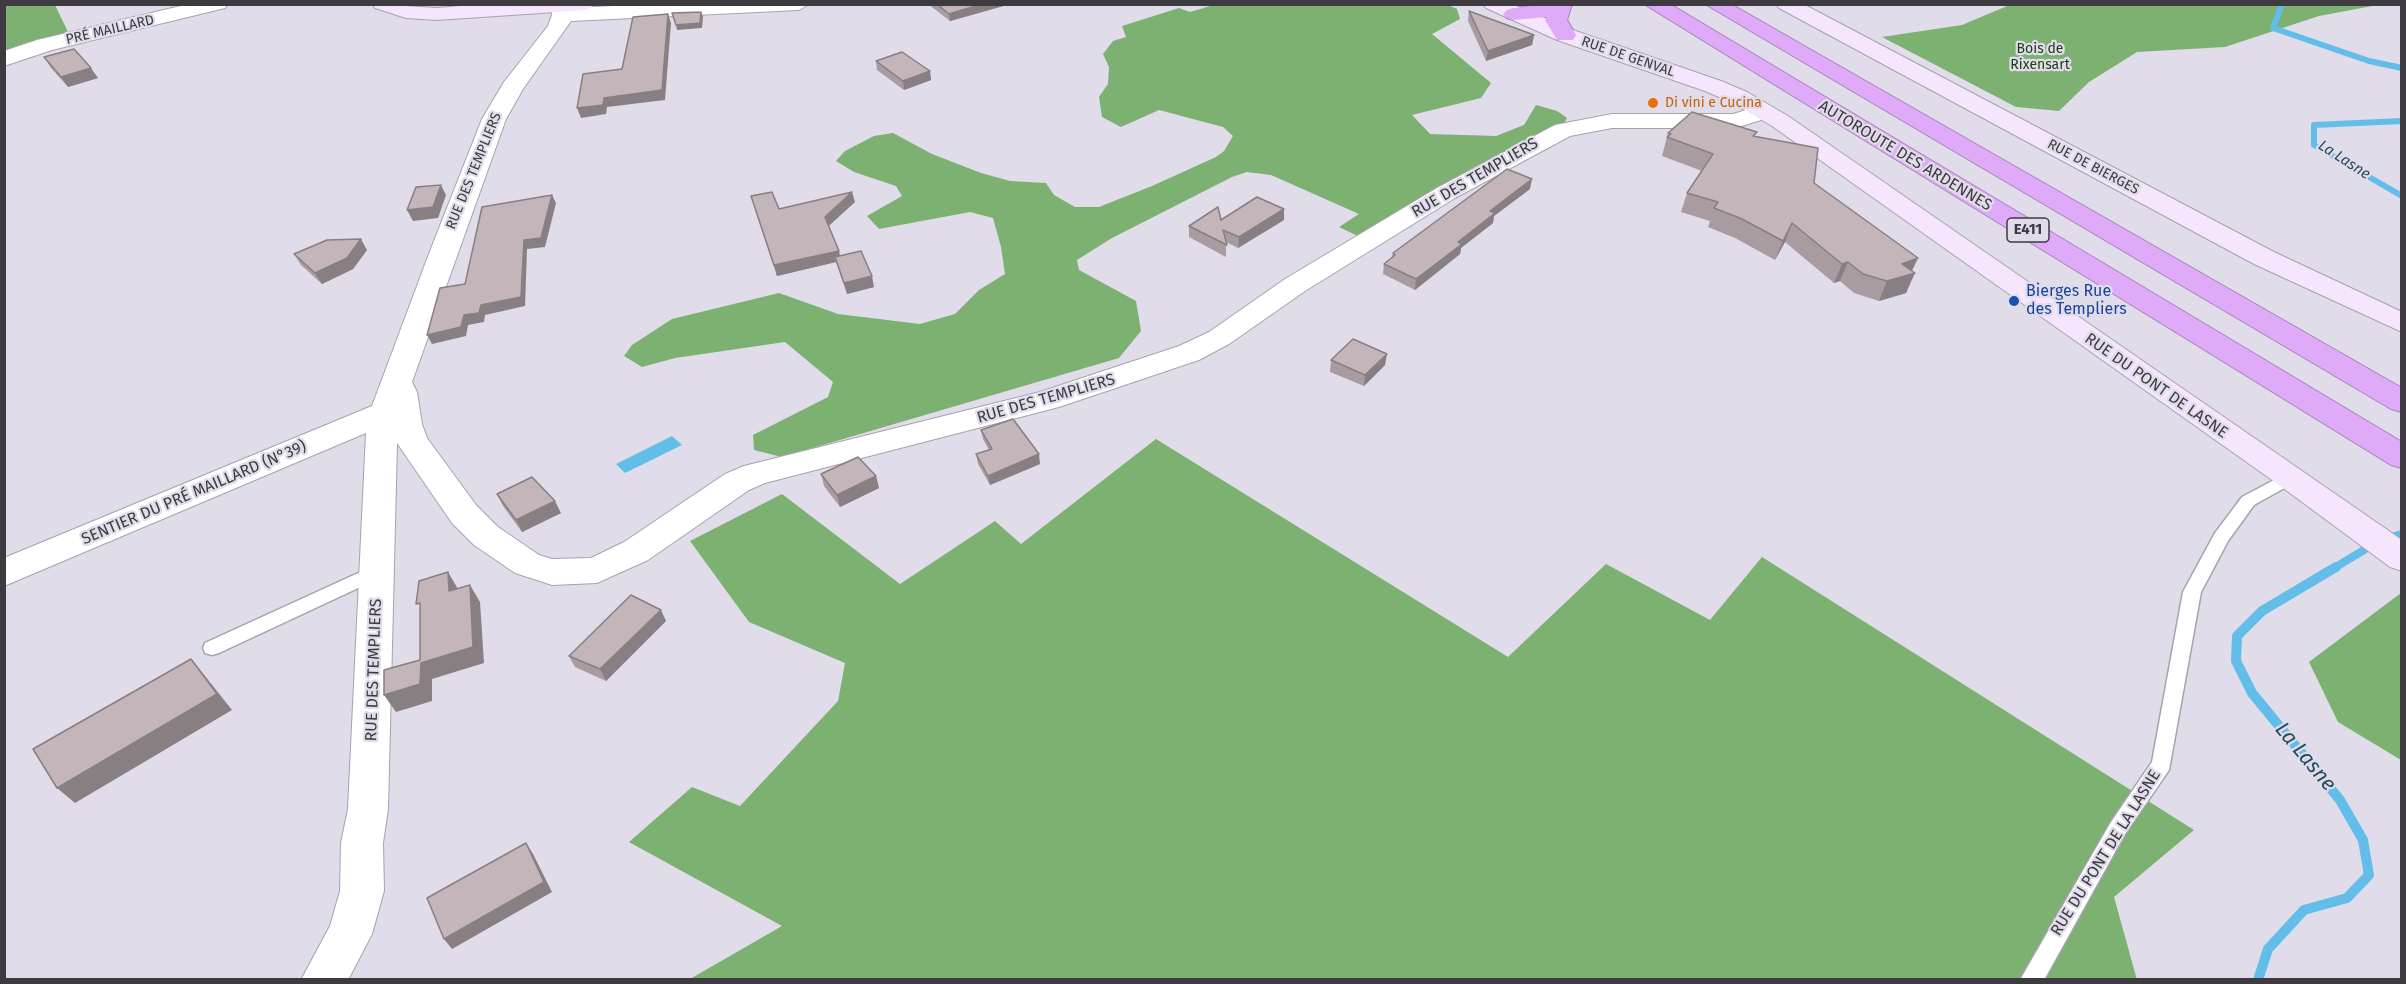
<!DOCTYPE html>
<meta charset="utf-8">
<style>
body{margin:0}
#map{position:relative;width:2406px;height:984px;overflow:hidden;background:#e0dce9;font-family:"Fira Sans",sans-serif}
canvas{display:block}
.frame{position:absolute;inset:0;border:6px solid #3d3b40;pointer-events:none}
</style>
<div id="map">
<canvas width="2406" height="984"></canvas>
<div class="frame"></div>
</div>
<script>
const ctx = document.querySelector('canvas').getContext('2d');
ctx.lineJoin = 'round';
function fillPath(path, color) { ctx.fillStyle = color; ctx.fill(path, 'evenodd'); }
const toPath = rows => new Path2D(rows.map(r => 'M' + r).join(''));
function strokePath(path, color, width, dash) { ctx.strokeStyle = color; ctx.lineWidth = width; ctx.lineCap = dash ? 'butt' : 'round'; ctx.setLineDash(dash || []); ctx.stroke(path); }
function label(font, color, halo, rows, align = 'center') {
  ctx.font = font + ' "Fira Sans",sans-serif'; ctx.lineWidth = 4.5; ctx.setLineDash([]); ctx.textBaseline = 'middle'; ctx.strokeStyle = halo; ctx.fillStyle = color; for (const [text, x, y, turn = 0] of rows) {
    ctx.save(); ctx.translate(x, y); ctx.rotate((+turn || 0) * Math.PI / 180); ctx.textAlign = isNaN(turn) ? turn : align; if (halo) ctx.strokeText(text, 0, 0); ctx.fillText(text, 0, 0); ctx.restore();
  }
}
fillPath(toPath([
 [1217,4,1448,5,1457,9,1460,19,1432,34,1491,83,1481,98,1412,115,1430,134,1496,136,1524,125,1536,105,1557,111,1567,118,1565,122,1476,166,1360,237,1339,227,1359,214,1271,175,1247,172,1232,177,1112,238,1077,260,1079,270,1136,301,1141,331,1119,358,782,457,754,450,753,435,828,397,833,382,785,342,675,358,642,367,624,356,632,345,672,319,779,293,838,314,920,324,955,314,979,290,1005,274,1001,247,993,218,970,212,879,229,867,216,902,196,896,186,854,172,836,161,845,151,874,136,893,133,932,154,981,173,1010,181,1046,183,1054,195,1075,207,1099,207,1152,186,1216,157,1224,151,1233,136,1223,127,1159,110,1121,127,1102,117,1099,97,1108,84,1109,67,1103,54,1113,41,1126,37,1122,26,1179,8,1190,12],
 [2012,4,2378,4,2378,5,2319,16,2225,47,2137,52,2089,82,2059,111,2016,107,1882,37,1962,25],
 [5,5,55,5,68,32,5,58],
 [1156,439,1508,657,1606,564,1710,620,1762,557,2194,830,2114,897,2137,980,690,979,782,926,629,842,692,787,740,806,838,701,845,663,749,622,690,541,782,494,900,584,995,521,1021,544],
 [2401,593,2401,760,2338,722,2309,662]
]), '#7cb171');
fillPath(toPath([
 [672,436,682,445,625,473,616,464]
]), '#62bee9');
strokePath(toPath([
 [2282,4,2273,28,2369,61,2402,68],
 [2402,121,2314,125,2314,145,2402,196]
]), '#62bee9', 6);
strokePath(toPath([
 [2395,536,2402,534],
 [2334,568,2364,550]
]), '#62bee9', 8);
strokePath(toPath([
 [2258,980,2268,949,2304,910,2347,898,2369,875,2363,840,2340,800,2252,693,2236,661,2237,636,2262,611,2336,567]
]), '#62bee9', 10);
const lane = toPath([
 [2291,471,2299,477,2297,481,2254,505,2228,541,2201,592,2169,770,2125,834,2044,980,2020,980,2111,822,2152,762,2183,592,2215,533,2242,497,2291,471],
 [378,564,384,566,387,571,384,576,219,653,212,655,205,653,203,648,205,643,378,564]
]);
const street = toPath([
 [189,4,228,4,225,8,52,50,4,66,4,51,37,40,189,4],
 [551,4,569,4,571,8,654,4,809,4,799,10,571,21,523,89,506,119,412,382,417,392,422,424,427,438,476,505,498,527,539,555,552,559,591,558,624,542,725,474,744,466,1040,392,1179,346,1209,332,1285,279,1437,188,1555,125,1612,114,1733,114,1763,105,1771,107,1775,112,1771,117,1735,128,1612,128,1570,136,1455,198,1305,291,1229,344,1199,360,1059,407,765,483,749,490,648,560,597,583,552,585,540,581,515,573,474,545,452,523,397,443,388,809,383,843,384,891,372,934,348,980,301,980,330,926,340,891,341,843,348,809,366,433,4,586,4,558,372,406,430,251,482,119,504,82,548,26,552,15,551,4]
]);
const secondary = toPath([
 [372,4,437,8,485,4,596,4,586,10,437,20,406,18,375,8,372,4],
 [1483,4,1512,4,1573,30,1721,81,1747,92,1788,116,2402,540,2402,571,2390,567,2279,485,1772,126,1731,102,1705,91,1557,40,1486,8,1483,4],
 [1776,4,1803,4,2274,252,2402,312,2402,332,2254,264,1779,8,1776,4]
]);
const highway = toPath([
 [1546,4,1572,4,1567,20,1576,35,1573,40,1557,40,1545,20,1547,17,1514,20,1507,18,1503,14,1507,10,1514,8,1546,4],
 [1644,4,1670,4,2402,442,2402,468,2391,465,1644,4],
 [1705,4,1731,4,2402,388,2402,412,2391,409,1705,4]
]);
strokePath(lane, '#a6a2ae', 3);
strokePath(street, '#a6a2ae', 2);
strokePath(secondary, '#a6a2ae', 2);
strokePath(highway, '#a684b8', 2);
fillPath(lane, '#fff');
fillPath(street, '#fff');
fillPath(secondary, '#f5e6fd');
fillPath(highway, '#dfabf8');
fillPath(toPath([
 [928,4,1007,4,1007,5,950,21],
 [1469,11,1534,35,1532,45,1486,61,1468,21],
 [44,57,98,78,68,87,51,68],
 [876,61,930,71,931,80,904,90,877,70],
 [1668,133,1755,136,1814,183,1912,271,1906,293,1879,301,1854,293,1840,281,1834,283,1785,242,1775,260,1735,238,1708,227,1710,221,1681,212,1687,193,1702,171,1662,156],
 [1530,189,1494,216,1493,223,1461,248,1460,254,1415,290,1383,274,1384,264,1392,257,1393,253],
 [855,202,829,226,840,256,874,287,847,294,836,262,777,276,754,206,779,209],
 [1221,220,1284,220,1238,248,1226,242,1226,257,1189,237,1189,226],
 [367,250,353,269,322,284,301,265,294,254],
 [1331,360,1385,365,1364,386,1330,372],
 [981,430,1040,464,990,485,978,464,976,454,989,450,983,439],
 [821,474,876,476,879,488,840,507,824,486],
 [497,494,561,513,522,532,503,506],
 [666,621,606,681,575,667,569,656]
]), '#a89ca0');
fillPath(toPath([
 [982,4,1007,5,950,21,949,14],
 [701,12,703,17,702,28,677,30,676,25],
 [668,14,671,23,665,100,607,107,606,114,581,118,577,108,604,98],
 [1534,35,1532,45,1486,61,1488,51],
 [91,68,98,78,68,87,61,77],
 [930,71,931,80,904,90,903,81],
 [1532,179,1530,189,1494,216,1493,223,1461,248,1460,254,1415,290,1416,279,1458,242,1490,211],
 [441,185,446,195,438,218,413,221,407,210],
 [852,192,855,202,827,227,825,217],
 [552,195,556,203,545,247,527,249,525,306,485,315,484,322,468,325,466,336,432,344,427,335,481,305],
 [1284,209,1284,220,1238,248,1239,237],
 [1792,223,1785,242,1775,260,1783,241],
 [361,239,367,250,353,269,322,284,315,273],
 [839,251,841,261,835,257,836,262,777,276,774,265],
 [1918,258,1910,275,1915,273,1906,293,1879,301,1887,281,1902,264],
 [1848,262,1840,281,1834,283,1842,264],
 [872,276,874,287,847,294,844,283],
 [1387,354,1385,365,1364,386,1365,375],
 [1039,454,1040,464,990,485,988,476],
 [876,476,879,488,840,507,837,495],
 [555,501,561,513,522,532,516,520],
 [448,572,458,589,449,591],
 [470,585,480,602,484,663,432,679,432,701,396,712,384,695,421,663],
 [661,610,666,621,606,681,600,669],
 [191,659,205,676,232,710,75,803,57,788],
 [526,843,533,854,552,892,452,949,444,939]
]), '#887f82');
const building = toPath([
 [937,4,982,4,949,14,937,4],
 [1469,11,1534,35,1488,51,1469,11],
 [701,12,700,23,676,25,672,13,701,12],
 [668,14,662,90,604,98,603,105,577,108,583,74,622,69,633,17,668,14],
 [74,49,91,68,61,77,44,57,74,49],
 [902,52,930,71,903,81,876,61,902,52],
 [1692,112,1757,132,1753,136,1818,148,1814,183,1918,258,1902,264,1915,273,1887,281,1863,274,1848,262,1842,264,1792,223,1783,241,1742,219,1714,208,1718,202,1687,193,1713,154,1667,137,1671,134,1668,133,1692,112],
 [1507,169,1532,179,1490,211,1495,213,1458,242,1462,244,1416,279,1384,264,1395,255,1393,253,1507,169],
 [441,185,433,207,407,210,416,187,441,185],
 [772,192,779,209,852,192,825,217,839,251,774,265,751,196,772,192],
 [552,195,541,238,524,240,521,297,481,305,479,313,464,315,461,327,427,335,440,288,465,284,482,207,552,195],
 [1257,197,1284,209,1239,237,1223,230,1227,245,1189,226,1218,207,1221,220,1257,197],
 [361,239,347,258,315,273,294,254,327,240,361,239],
 [861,251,872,276,844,283,835,257,861,251],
 [1353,339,1387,354,1365,375,1331,360,1353,339],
 [1013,419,1039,454,988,476,976,454,992,449,981,430,1013,419],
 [858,457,876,476,837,495,821,474,858,457],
 [532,477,555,501,516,520,497,494,532,477],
 [448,572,449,591,470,585,473,647,421,663,420,684,384,695,384,670,420,660,420,603,416,604,419,581,448,572],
 [631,595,661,610,600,669,569,656,631,595],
 [191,659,217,694,57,788,33,749,191,659],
 [526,843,544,882,444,939,427,898,526,843]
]);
fillPath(building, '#c3b5ba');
strokePath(building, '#887f82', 1.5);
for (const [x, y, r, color] of [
 [1653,103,6,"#e8710a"],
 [2014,301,6,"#1a4fb4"]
]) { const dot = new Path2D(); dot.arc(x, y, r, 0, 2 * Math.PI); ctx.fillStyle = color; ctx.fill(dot); strokePath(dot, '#e0dce9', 2); }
label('14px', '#3d3b40', '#e0dce9', [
 ["PRÉ MAILLARD",110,30,-13],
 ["RUE DE GENVAL",1628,57,19],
 ["RUE DE BIERGES",2093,167,28],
 ["RUE DES TEMPLIERS",474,171,-68]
]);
label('14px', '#183c10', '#e0dce9', [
 ["Bois de",2040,49],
 ["Rixensart",2040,65]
]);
label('14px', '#c56008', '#e0dce9', [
 ["Di vini e Cucina",1665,103]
], 'left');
label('italic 15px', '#244c5e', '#e0dce9', [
 ["La Lasne",2344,160,33]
]);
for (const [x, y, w] of [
 [2028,230,42]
]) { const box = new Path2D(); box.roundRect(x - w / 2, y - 12, w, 24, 4.5); ctx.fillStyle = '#e0dce9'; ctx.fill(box); strokePath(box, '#3d3b40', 1.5); }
label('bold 15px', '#3d3b40', null, [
 ["E411",2028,230]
]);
label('16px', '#3d3b40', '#e0dce9', [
 ["AUTOROUTE DES ARDENNES",1905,156,31],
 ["RUE DES TEMPLIERS",1475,178,-30],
 ["RUE DU PONT DE LASNE",2156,386,35],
 ["RUE DES TEMPLIERS",1046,399,-16],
 ["SENTIER DU PRÉ MAILLARD (N°39)",194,493,-23],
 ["RUE DES TEMPLIERS",374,670,-88],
 ["RUE DU PONT DE LA LASNE",2106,853,-58]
]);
label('16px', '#164399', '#e0dce9', [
 ["Bierges Rue",2026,292],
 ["des Templiers",2026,310]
], 'left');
label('italic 21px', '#244c5e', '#e0dce9', [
 ["La Lasne",2305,757,50]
]);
</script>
